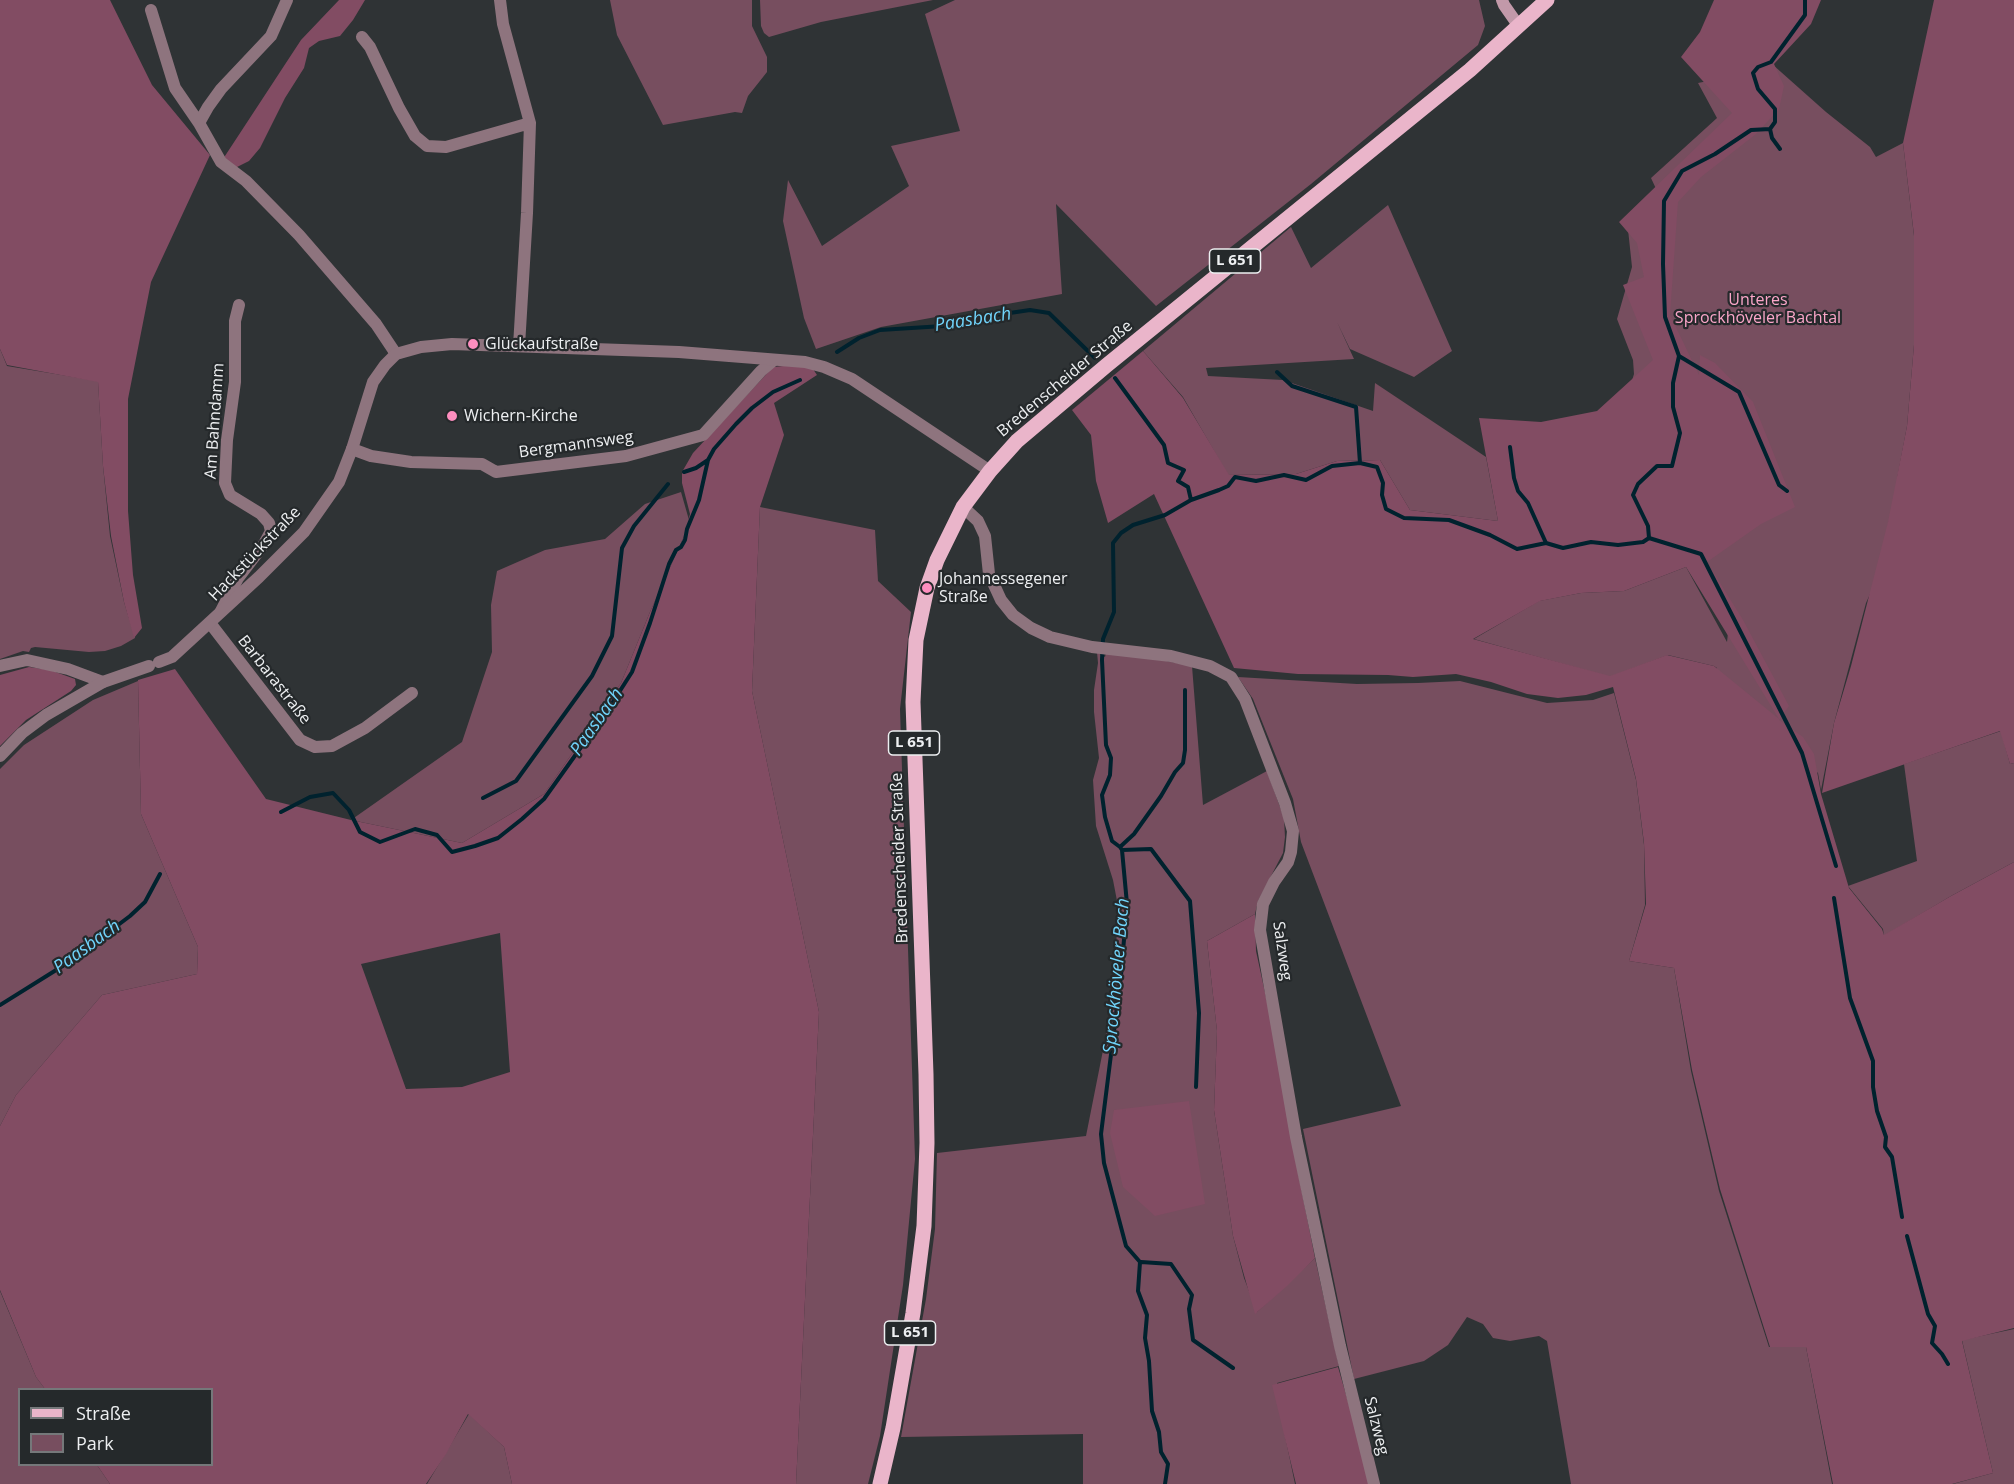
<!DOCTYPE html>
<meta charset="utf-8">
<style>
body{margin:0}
#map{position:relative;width:2014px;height:1484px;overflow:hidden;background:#2f3335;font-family:"Open Sans",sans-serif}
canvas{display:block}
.legend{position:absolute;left:18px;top:1388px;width:195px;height:78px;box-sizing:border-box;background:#25292b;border:2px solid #75787a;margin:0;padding:8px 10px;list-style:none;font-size:18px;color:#edeff1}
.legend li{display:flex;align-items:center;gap:12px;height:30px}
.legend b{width:30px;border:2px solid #75787a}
</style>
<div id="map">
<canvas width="2014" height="1484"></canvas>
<ul class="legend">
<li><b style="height:8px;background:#eab5ca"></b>Straße</li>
<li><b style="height:16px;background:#774e5f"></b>Park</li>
</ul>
</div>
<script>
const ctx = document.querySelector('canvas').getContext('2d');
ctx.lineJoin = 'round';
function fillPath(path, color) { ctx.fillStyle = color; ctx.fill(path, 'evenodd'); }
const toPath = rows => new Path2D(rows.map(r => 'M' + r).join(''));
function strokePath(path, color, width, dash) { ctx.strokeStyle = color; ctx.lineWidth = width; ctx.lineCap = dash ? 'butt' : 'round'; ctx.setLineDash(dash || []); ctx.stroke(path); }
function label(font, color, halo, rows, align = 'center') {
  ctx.font = font + ' "Open Sans",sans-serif'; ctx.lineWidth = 4.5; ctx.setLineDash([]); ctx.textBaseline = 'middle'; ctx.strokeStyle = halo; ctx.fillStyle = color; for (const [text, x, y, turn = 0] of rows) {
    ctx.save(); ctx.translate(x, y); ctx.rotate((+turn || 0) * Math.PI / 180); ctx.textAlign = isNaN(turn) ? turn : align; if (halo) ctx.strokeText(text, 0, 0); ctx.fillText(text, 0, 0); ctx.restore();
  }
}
fillPath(toPath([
 [610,0,752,0,752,26,767,57,767,72,748,96,742,113,735,112,663,125,617,35],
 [760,0,933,0,821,22,769,37,764,33,761,26],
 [955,0,1479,0,1485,26,1478,45,1311,184,1156,306,1056,204,1062,294,881,327,816,349,804,318,783,221,788,180,822,246,909,186,891,146,960,131,925,14],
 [1772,64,1826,112,1870,147,1876,157,1903,143,1914,236,1914,345,1907,426,1897,479,1898,481,1875,583,1866,603,1834,723,1821,790,1818,773,1714,674,1717,668,1714,666,1668,655,1610,677,1474,639,1539,601,1581,593,1624,591,1686,567,1727,642,1731,605,1706,562,1630,387,1634,374,1633,360,1617,319,1632,267,1627,220,1658,193,1651,178,1717,118,1698,83,1732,76],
 [1388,205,1452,351,1414,377,1350,349,1337,322,1354,359,1206,368,1208,376,1283,380,1373,411,1375,383,1486,457,1498,521,1410,510,1380,460,1337,461,1296,474,1228,475,1183,397,1143,351,1291,227,1311,268],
 [0,349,7,366,98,381,103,466,110,536,124,602,135,638,121,646,105,651,89,652,35,647,31,648,29,652,23,651,0,659],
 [681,492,689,520,685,534,650,612,621,683,544,794,462,843,351,820,462,742,492,652,491,605,497,571,545,550,605,539,645,504],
 [760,507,875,530,878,581,911,612,900,709,915,1159,903,1285,880,1436,868,1484,796,1484,819,1012,752,691],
 [1097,652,1105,657,1106,653,1156,659,1192,666,1203,805,1267,771,1284,818,1285,837,1283,853,1258,901,1255,914,1207,941,1217,1031,1214,1110,1233,1236,1244,1278,1257,1312,1315,1258,1339,1366,1277,1383,1285,1436,1295,1484,1083,1484,1083,1434,901,1437,926,1299,935,1229,937,1153,1086,1136,1108,1025,1115,972,1118,906,1113,880,1096,826,1093,780,1099,758,1094,712,1094,690,1098,663],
 [1238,677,1357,684,1418,683,1460,681,1547,703,1593,700,1614,693,1636,780,1644,845,1645,905,1629,961,1674,968,1691,1071,1719,1191,1769,1347,1806,1347,1832,1484,1571,1484,1547,1341,1539,1336,1510,1341,1493,1338,1483,1324,1467,1317,1448,1345,1424,1361,1354,1379,1303,1129,1401,1106,1301,842,1293,799,1253,699],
 [138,681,141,814,198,947,197,974,102,995,16,1095,0,1126,0,769,24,745,93,700],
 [2001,731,2010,764,2014,763,2014,862,1951,896,1884,936,1883,929,1848,886,1917,861,1904,764],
 [0,1291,36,1377,45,1389,20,1390,20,1464,97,1465,110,1484,0,1484],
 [2014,1329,2014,1484,1953,1484,1993,1473,1962,1340],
 [469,1414,504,1447,512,1484,427,1484]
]), '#774e5f');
fillPath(toPath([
 [0,0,110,0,152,85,210,155,151,282,128,399,128,511,133,575,142,628,134,638,124,602,111,536,103,466,98,382,7,365,0,349],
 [339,0,365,0,353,20,340,36,319,41,309,48,304,68,285,98,260,148,249,161,235,168,223,159,301,40],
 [1714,0,1821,0,1811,24,1774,64,1784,86,1779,109,1756,134,1701,177,1678,202,1670,315,1699,375,1700,355,1715,363,1753,402,1795,507,1761,524,1707,562,1743,620,1789,706,1779,720,1803,737,1814,754,1821,794,1849,888,1882,929,1884,935,1951,896,2014,862,2014,1328,1962,1341,1993,1473,1952,1484,1833,1484,1806,1347,1770,1347,1720,1189,1692,1070,1674,968,1629,961,1646,904,1644,843,1636,779,1613,687,1586,695,1558,698,1527,694,1491,682,1456,674,1413,677,1388,675,1298,674,1234,668,1154,494,1108,523,1096,481,1091,435,1072,410,1143,351,1183,398,1229,475,1296,474,1337,461,1380,460,1410,510,1498,521,1479,418,1541,422,1597,411,1653,360,1623,285,1644,277,1637,243,1619,222,1732,113,1681,57,1700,32],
 [1686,567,1779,719,1714,666,1667,655,1610,676,1473,639,1540,601,1581,593,1624,591],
 [1934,0,2014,0,2014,763,2010,764,2000,731,1822,793,1834,723,1851,666,1888,522,1907,426,1914,345,1914,235,1903,143],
 [804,364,811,366,817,375,774,403,784,435,760,507,752,691,819,1012,796,1484,512,1484,504,1447,468,1414,446,1454,426,1484,110,1484,97,1465,212,1464,212,1390,45,1389,36,1377,0,1290,0,1126,16,1095,102,995,197,974,198,947,141,814,138,680,175,669,266,799,351,820,462,843,544,794,621,683,650,612,685,534,690,514,682,483,682,472,693,453,773,367],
 [500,933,510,1072,462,1087,406,1089,361,964],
 [29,667,50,670,75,679,76,685,71,691,26,720,0,746,0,675],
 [1255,914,1256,951,1274,1034,1291,1137,1315,1258,1287,1286,1255,1314,1233,1236,1214,1110,1217,1031,1207,941],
 [1189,1101,1205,1204,1155,1216,1123,1187,1110,1133,1114,1110],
 [1338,1367,1372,1484,1296,1484,1272,1385]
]), '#824c63');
strokePath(toPath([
 [1770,129,1772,138,1780,149],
 [837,352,859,338,880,330,943,326,976,318,1030,310,1049,313,1095,358],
 [1679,356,1739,392,1779,485,1787,491],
 [1277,372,1292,386,1356,407,1360,463],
 [1115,378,1164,445,1168,463,1184,470,1178,481,1188,487,1191,500],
 [1510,447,1514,478,1518,491,1528,503,1546,543],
 [684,472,696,468,708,460],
 [1649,538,1701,554,1802,753,1836,866],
 [483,798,516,781,592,676,612,636,622,548,634,526,668,484],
 [281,812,310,797,333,793,349,810,360,832,380,842,415,829,437,835,452,852,475,846,498,838,522,819,544,799,609,708,632,672,650,623,669,564,676,550,681,547,685,540,687,529,699,500,708,460,714,449,736,424,752,408,773,392,800,380],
 [1120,847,1134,834,1161,796,1175,772,1183,763,1185,750,1185,690],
 [1122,850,1151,849,1190,901,1199,1013,1196,1087],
 [1834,898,1850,998,1873,1061,1873,1087,1877,1111,1886,1137,1885,1147,1892,1157,1902,1217],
 [0,1005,69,962,130,916,145,902,160,874],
 [1907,1236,1928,1314,1935,1326,1932,1343,1942,1354,1948,1364],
 [1141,1262,1171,1264,1192,1295,1189,1309,1193,1340,1233,1368],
 [1165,1484,1168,1464,1161,1452,1159,1432,1152,1411,1149,1361,1145,1338,1147,1315,1138,1291,1140,1262,1126,1246,1104,1163,1101,1134,1121,975,1127,904,1122,850,1120,847,1112,841,1105,817,1102,795,1110,775,1111,758,1106,745,1102,660,1103,639,1114,612,1113,543,1121,533,1133,525,1165,515,1191,500,1219,490,1228,486,1235,477,1256,481,1284,475,1306,480,1332,466,1360,463,1377,467,1383,483,1382,495,1386,509,1404,518,1449,520,1490,535,1517,549,1546,543,1563,548,1591,542,1618,545,1643,542,1649,538,1648,526,1633,495,1638,484,1657,466,1672,466,1680,433,1673,407,1673,383,1679,356,1665,317,1663,264,1664,201,1682,171,1715,154,1751,130,1770,129,1775,122,1775,109,1758,89,1753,73,1758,67,1771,62,1805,15,1805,0]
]), '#00222e', 4);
strokePath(toPath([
 [287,0,271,36,221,89,208,107,199,123,221,162,246,181,299,235,376,324,396,354],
 [500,0,503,24,530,123,527,213,519,346],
 [151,10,175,88,199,123],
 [362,37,370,47,399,108,415,136,427,146,446,147,530,123],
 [352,449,371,456,411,462,482,464,496,472,626,456,703,435,761,371,774,360],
 [963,507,978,521,985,536,989,574,1001,600,1013,615,1031,628,1050,637,1092,647,1171,656,1210,666,1231,677,1245,699,1285,803,1293,831,1291,852,1288,862,1274,882,1263,904,1260,930,1296,1137,1340,1346,1374,1484],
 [221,611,238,578,264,544,271,531,269,523,261,514,230,495,225,483,227,440,235,382,235,321,239,305],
 [210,623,300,740,315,747,332,746,365,728,412,693],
 [0,666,27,660,68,669,103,682]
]), '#8e747e', 12);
strokePath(toPath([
 [159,662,172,657,259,577,304,532,339,482,352,449,373,382,385,365,396,354,421,347,452,344,679,352,805,362,824,367,852,379,990,471],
 [0,756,22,733,46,715,103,682,149,666]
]), '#8e747e', 12);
strokePath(toPath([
 [1502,0,1504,5,1518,25]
]), '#c299a9', 12);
strokePath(toPath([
 [880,1484,893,1428,913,1313,924,1226,927,1143,926,1074,913,702,916,640,927,588,937,560,963,507,990,471,1017,441,1107,365,1470,70,1547,0]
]), '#eab5ca', 15);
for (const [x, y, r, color] of [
 [473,344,6,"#fd8ebe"],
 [452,416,6,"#fd8ebe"],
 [927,588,6,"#fd8ebe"]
]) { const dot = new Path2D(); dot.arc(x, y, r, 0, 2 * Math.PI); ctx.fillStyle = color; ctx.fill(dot); strokePath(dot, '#25292b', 2); }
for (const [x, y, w] of [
 [1235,261,51],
 [914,743,51],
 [910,1333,51]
]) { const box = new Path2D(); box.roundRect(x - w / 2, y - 12, w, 24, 4.5); ctx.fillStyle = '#25292b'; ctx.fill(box); strokePath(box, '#edeff1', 1.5); }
label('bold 15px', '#edeff1', null, [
 ["L 651",1235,261],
 ["L 651",914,743],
 ["L 651",910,1333]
]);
label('16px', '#fba6c9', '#25292b', [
 ["Unteres",1758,300],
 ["Sprockhöveler Bachtal",1758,318]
]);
label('16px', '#edeff1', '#25292b', [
 ["Glückaufstraße",485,344],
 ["Wichern-Kirche",464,416],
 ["Johannessegener",939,579],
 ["Straße",939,597]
], 'left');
label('16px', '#edeff1', '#25292b', [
 ["Bredenscheider Straße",1065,379,-40],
 ["Am Bahndamm",215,421,-86],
 ["Bergmannsweg",576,445,-8],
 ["Hackstückstraße",255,554,-46],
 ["Barbarastraße",274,680,52],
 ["Bredenscheider Straße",900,858,-92],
 ["Salzweg",1282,951,82],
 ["Salzweg",1376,1426,76]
]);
label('italic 18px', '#71d5fc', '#25292b', [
 ["Paasbach",973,320,-9],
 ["Paasbach",597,722,-55],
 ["Paasbach",87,947,-36],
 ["Sprockhöveler Bach",1117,976,-85]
]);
</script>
